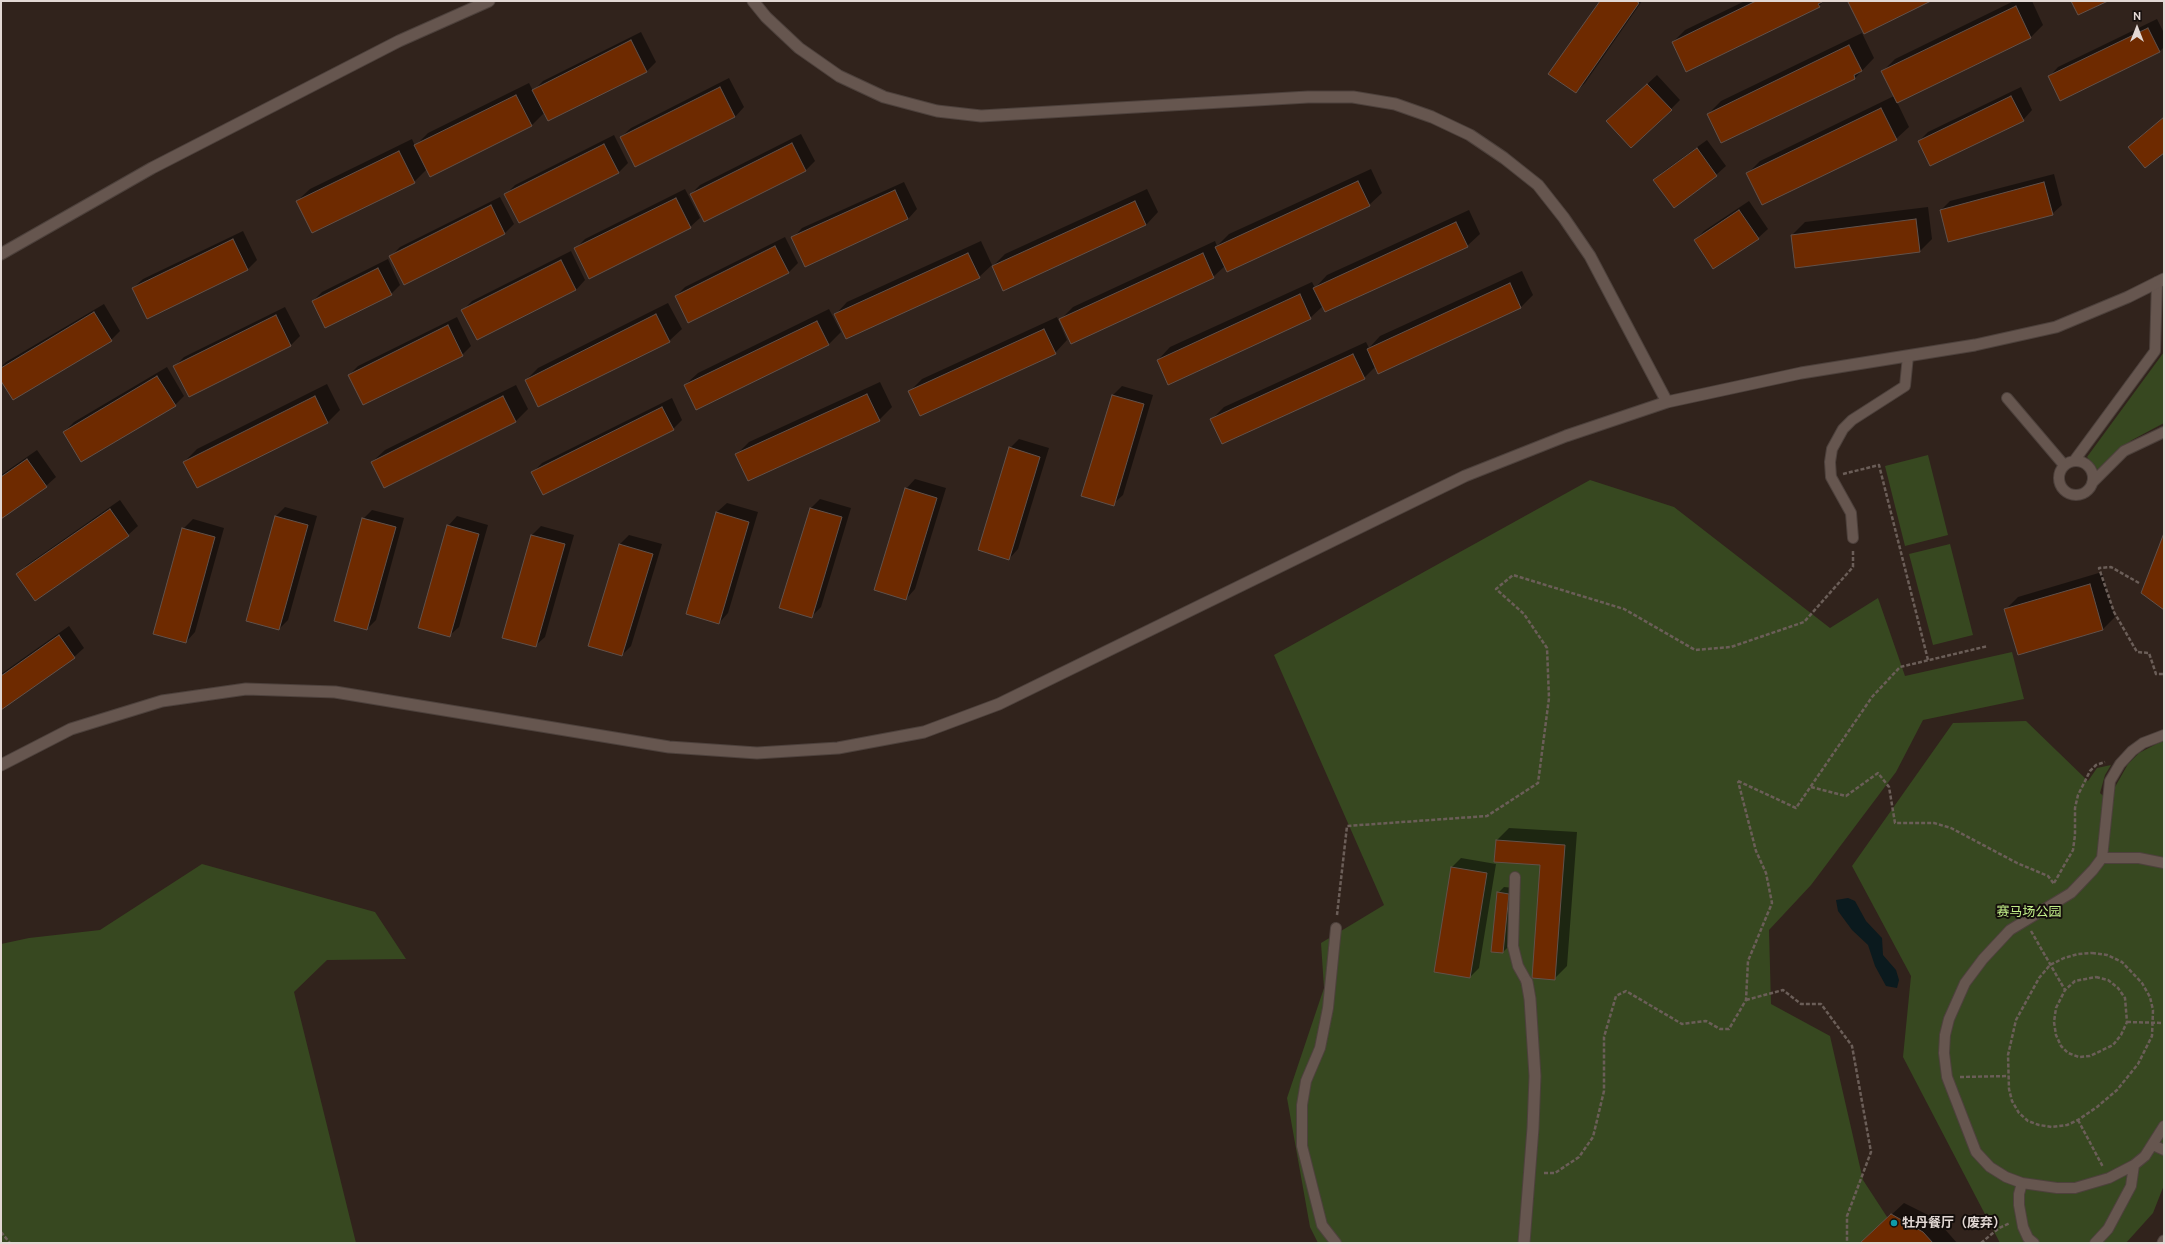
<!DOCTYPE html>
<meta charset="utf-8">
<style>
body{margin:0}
#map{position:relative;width:2165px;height:1244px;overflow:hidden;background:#31231c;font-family:Ubuntu,sans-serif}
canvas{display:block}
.frame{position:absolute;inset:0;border:2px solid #e2d8d4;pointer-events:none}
.north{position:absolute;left:2117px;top:8px;width:40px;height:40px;-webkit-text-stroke:3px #140e0b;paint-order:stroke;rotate:0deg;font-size:11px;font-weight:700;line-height:16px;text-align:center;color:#e2d8d4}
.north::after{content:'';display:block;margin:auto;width:14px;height:18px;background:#e2d8d4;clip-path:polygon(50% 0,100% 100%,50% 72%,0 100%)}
</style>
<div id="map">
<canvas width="2165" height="1244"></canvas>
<div class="frame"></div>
<div class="north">N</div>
</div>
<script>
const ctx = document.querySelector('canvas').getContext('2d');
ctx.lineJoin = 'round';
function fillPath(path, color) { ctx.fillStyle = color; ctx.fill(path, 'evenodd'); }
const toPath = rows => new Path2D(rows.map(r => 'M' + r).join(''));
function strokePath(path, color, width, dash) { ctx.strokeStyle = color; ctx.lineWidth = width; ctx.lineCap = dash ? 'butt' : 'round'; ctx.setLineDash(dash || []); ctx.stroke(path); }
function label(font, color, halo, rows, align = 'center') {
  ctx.font = font + ' Ubuntu,"Noto Sans SC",sans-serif'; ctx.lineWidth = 4; ctx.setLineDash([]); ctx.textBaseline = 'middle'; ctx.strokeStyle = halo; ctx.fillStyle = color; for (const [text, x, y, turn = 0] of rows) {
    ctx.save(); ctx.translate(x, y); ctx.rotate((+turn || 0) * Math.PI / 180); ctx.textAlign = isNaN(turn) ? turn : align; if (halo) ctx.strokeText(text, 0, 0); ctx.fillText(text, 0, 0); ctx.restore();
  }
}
fillPath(toPath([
 [2164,352,2164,423,2132,440,2118,450,2098,470,2087,457],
 [1928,455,1948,535,1905,546,1885,466],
 [1590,480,1674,507,1830,628,1878,598,1905,676,2012,652,2024,699,1923,720,1896,772,1811,885,1769,930,1771,1004,1830,1036,1863,1180,1904,1243,1318,1243,1310,1227,1287,1098,1324,988,1321,943,1384,905,1274,655],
 [1950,544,1973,635,1933,645,1909,554],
 [2026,721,2088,781,2097,768,2111,765,2105,775,2100,793,2111,803,2115,787,2128,764,2139,753,2164,740,2164,1185,2153,1213,2126,1243,2000,1243,1903,1057,1911,976,1852,866,1953,723],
 [202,864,375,912,406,959,327,960,294,992,356,1243,1,1243,1,944,29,938,100,930]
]), '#374820');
fillPath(toPath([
 [1848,898,1855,901,1866,921,1882,938,1883,955,1896,970,1899,980,1897,988,1886,986,1875,966,1868,945,1852,930,1838,911,1836,900]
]), '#0b1a1e');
fillPath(toPath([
 [1601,1,1642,1,1585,83,1576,92],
 [1745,1,1824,1,1819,6,1673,42,1685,30],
 [2014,1,2032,1,2043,25,2031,37,1897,102,1909,127,1896,139,1747,174,1760,161,1894,96,1882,72,1895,59],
 [2157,19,2164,33,2164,47,2159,52,2049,77,2058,67],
 [641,32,656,62,647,71,548,120,545,112,531,126,427,169,414,182,297,201,310,189,412,139,415,146,428,133,529,83,533,91,543,81],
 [1862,33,1874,58,1855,78,1708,114,1721,101],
 [1657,75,1680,100,1671,109,1617,112],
 [729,78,744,107,735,117,621,137,631,128],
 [2021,87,2032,110,2023,120,1919,141,1928,132],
 [2164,117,2164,152,2129,147,2138,138],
 [801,134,815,161,806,170,691,194,700,185],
 [614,135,628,163,619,172,519,222,506,194,515,185],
 [1707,140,1726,166,1716,175,1674,206,1654,180,1664,171],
 [1371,169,1382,193,1369,205,1225,266,1213,277,1061,319,1073,307,1215,241,1217,246,1229,234],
 [2054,174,2062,205,2052,214,1941,210,1950,201],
 [904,182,917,209,908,219,793,238,802,228],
 [685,189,700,218,690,227,575,249,585,239],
 [1147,189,1158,212,1146,225,993,266,1005,254],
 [500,197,514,224,505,233,391,256,400,247],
 [1749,201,1768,229,1758,238,1714,268,1695,240,1704,231],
 [1928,207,1932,239,1920,251,1792,235,1805,222],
 [1469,210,1480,234,1467,246,1323,306,1310,318,1158,360,1170,347,1312,282,1315,288,1327,275],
 [243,231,257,260,248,269,133,288,143,279],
 [785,237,798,263,789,272,676,296,685,287],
 [981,241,992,265,979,277,835,315,847,302],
 [571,251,585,280,576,290,477,339,463,310,472,301],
 [388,259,400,285,391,294,313,301,322,292],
 [1522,271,1533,295,1521,307,1379,372,1376,366,1364,378,1211,420,1224,407,1366,342,1369,348,1380,336],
 [668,303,682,329,669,341,526,380,538,368],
 [104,304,120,331,111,340,1,379,1,367,6,362],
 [285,307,300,336,291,345,174,367,184,357],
 [829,309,841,332,828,345,685,385,698,373],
 [457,317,471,346,462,355,349,375,358,366],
 [1057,317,1067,340,1055,353,910,391,922,379],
 [167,367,184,396,175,405,64,432,74,422],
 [880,382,892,407,879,420,737,454,749,442],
 [327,384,340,410,328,422,197,487,184,462,197,449],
 [516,385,528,409,515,422,372,462,385,450],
 [1122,386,1153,395,1123,495,1113,504,1113,395],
 [672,398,682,420,673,429,533,472,542,463],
 [1019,439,1049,448,1018,549,1009,559,1010,448],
 [37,450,56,477,46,486,1,518,1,475],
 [915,479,946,488,915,589,906,599,906,489],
 [820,499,851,508,821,607,811,617,780,607,811,508],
 [120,500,138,526,128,535,18,574,27,565],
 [727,503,758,512,728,613,719,623,717,512],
 [285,507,317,516,288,620,279,629,247,621,276,516],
 [372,510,404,518,376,620,367,629,363,519],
 [457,516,488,525,459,627,449,636,448,526],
 [193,519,224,528,195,632,186,642,183,529],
 [541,526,574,535,545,637,535,646,532,535],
 [629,535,662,544,631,646,622,655,590,645,620,544],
 [2102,572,2115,617,2103,629,2019,654,2006,609,2018,597],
 [69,626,84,648,74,657,1,709,1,674],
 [1509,828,1577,832,1567,966,1554,979,1541,864,1497,840],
 [1461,858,1496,864,1479,968,1470,977,1452,867],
 [1504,887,1514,888,1509,946,1503,952,1498,893],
 [1904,1203,1936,1219,1957,1243,1861,1243]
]), '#0007');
const building = toPath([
 [1600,1,1636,1,1639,3,1576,93,1548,74,1600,1],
 [1756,1,1824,1,1818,4,1820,7,1686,72,1672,42,1756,1],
 [1850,1,1931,1,1864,34,1848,2,1850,1],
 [2071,1,2108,1,2078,15,2071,1],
 [2016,6,2031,38,1897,103,1881,71,2016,6],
 [2148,28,2160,52,2060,101,2048,76,2148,28],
 [631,40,647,72,548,121,532,90,631,40],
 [1849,45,1862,71,1854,75,1855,79,1721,143,1707,114,1849,45],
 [1647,84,1672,110,1631,148,1606,121,1647,84],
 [720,87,735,117,635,167,620,137,720,87],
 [516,95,532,126,430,177,414,145,516,95],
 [2011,96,2024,121,1930,166,1918,141,2011,96],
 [1881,108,1897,140,1762,205,1746,173,1881,108],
 [2164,117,2164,153,2145,168,2128,147,2164,117],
 [792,143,806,171,704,222,690,194,792,143],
 [604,144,619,173,519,223,504,194,604,144],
 [1697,148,1717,176,1674,208,1653,180,1697,148],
 [399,151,415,183,312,233,296,201,399,151],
 [1358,181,1370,206,1227,272,1215,247,1358,181],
 [2044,182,2053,215,1948,242,1940,210,2044,182],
 [895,190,908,219,805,267,791,237,895,190],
 [676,198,691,228,589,279,574,248,676,198],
 [1135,201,1146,225,1003,291,992,266,1135,201],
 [491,205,505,234,404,285,389,256,491,205],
 [1739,210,1759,239,1713,269,1694,240,1739,210],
 [1916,219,1920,252,1795,268,1791,235,1916,219],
 [1456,222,1468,247,1325,312,1313,288,1456,222],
 [233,239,248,270,147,319,132,288,233,239],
 [775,246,789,273,688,323,675,296,775,246],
 [968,253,980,278,846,339,834,314,968,253],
 [1203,253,1214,278,1071,344,1059,319,1203,253],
 [561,260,576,290,477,340,461,310,561,260],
 [378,268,392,295,325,328,312,301,378,268],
 [1510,283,1521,308,1378,374,1367,349,1510,283],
 [1300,294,1311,319,1168,385,1157,360,1300,294],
 [94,312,112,341,13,400,1,381,1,368,94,312],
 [656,314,670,342,538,407,525,380,656,314],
 [276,315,291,346,189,397,173,366,276,315],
 [817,321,829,345,696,410,684,385,817,321],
 [448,325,463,356,363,405,348,375,448,325],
 [1044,329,1056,354,920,416,908,391,1044,329],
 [1353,354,1365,379,1222,444,1210,419,1353,354],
 [157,376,176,406,81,462,63,432,157,376],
 [867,394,880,421,748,481,735,454,867,394],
 [1112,395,1144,404,1114,506,1081,496,1112,395],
 [315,396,328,423,197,488,183,462,315,396],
 [503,396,516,422,384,488,371,462,503,396],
 [662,407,674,430,543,495,531,472,662,407],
 [1009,447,1040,457,1009,560,978,550,1009,447],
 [27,459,47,487,1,519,1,477,27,459],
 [905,488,937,498,906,600,874,590,905,488],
 [810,508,842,517,812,618,779,608,810,508],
 [110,509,129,536,35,601,16,574,110,509],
 [716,512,749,522,719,624,686,614,716,512],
 [275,516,308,525,279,630,246,621,275,516],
 [362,518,396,527,367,630,334,621,362,518],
 [447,525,479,534,450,637,418,628,447,525],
 [182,528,215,537,186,643,153,634,182,528],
 [2164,533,2164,610,2141,593,2164,533],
 [531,535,565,544,536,647,502,638,531,535],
 [619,544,653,554,622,656,588,646,619,544],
 [2090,584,2103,630,2018,655,2004,609,2090,584],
 [59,635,75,658,1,710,1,676,59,635],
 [1496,840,1565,845,1555,980,1532,978,1540,865,1494,862,1496,840],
 [1451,867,1487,873,1470,978,1434,972,1451,867],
 [1497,892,1509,894,1503,953,1491,952,1497,892],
 [1891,1214,1923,1232,1933,1243,1860,1243,1891,1214]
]);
fillPath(building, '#6e2a00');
strokePath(building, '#62514a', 1);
const service = toPath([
 [2007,398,2064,465],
 '2059 478a17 17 0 1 1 34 0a17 17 0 1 1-34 0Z',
 [2074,461,2155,351,2157,282],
 [2092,483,2124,451,2164,432],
 [1853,538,1851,513,1831,477,1830,462,1832,449,1843,429,1852,420,1905,386,1908,356],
 [2164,735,2143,743,2132,751,2120,764,2110,781,2102,858,2093,870,2071,893,2010,930,1983,959,1965,983,1949,1019,1945,1035,1944,1053,1947,1077,1976,1152,1990,1167,2006,1177,2022,1183,2057,1188,2075,1188,2109,1178,2134,1165,2145,1156,2164,1126],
 [2102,858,2139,858,2164,863],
 [1515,877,1513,946,1518,966,1527,982],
 [2153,1145,2164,1150],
 [2022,1183,2019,1194,2019,1205,2023,1227,2028,1238,2034,1243],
 [1336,1243,1322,1225,1302,1146,1302,1105,1306,1081,1320,1048,1328,1008,1336,928],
 [2095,1243,2108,1229,2131,1186,2134,1165]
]);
const minor = toPath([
 [753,1,766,17,799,48,839,76,884,97,937,111,981,116,1308,97,1353,97,1395,104,1432,117,1470,135,1504,158,1538,185,1564,218,1590,256,1667,402],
 [1,254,152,168,399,41,489,1],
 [1,765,71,729,162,701,246,689,335,692,669,747,757,753,838,748,924,732,999,704,1465,476,1566,436,1667,402,1801,373,1975,345,2056,327,2128,297,2164,279],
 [1524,1243,1533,1128,1535,1076,1530,999,1527,982],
 [2163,1243,2164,1241]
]);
strokePath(service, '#4d413c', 12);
strokePath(minor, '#4d413c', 13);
strokePath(toPath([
 [1843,474,1879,465,1928,660],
 [2139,583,2111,567,2099,568,2114,612,2137,652,2149,653,2156,674,2164,674],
 [1738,781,1796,808,1872,697,1900,667,1988,646],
 [1811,787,1846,796,1878,773,1889,787,1895,823,1934,823,1951,828,2017,863,2048,876,2054,884],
 [2054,883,2073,850,2075,835,2075,808,2078,795,2090,771,2096,765,2105,762],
 [1337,915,1347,826,1487,816,1538,783,1549,698,1547,648,1524,614,1496,589,1513,575,1624,609,1695,650,1731,647,1804,622,1853,567,1853,551],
 [2031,931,2065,990],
 [2092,953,2107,955,2122,962,2142,983,2150,997,2153,1010,2152,1036,2138,1064,2117,1090,2097,1107,2078,1120,2067,1125,2052,1127,2039,1125,2028,1121,2019,1113,2012,1101,2009,1089,2008,1055,2016,1020,2039,978,2050,965,2064,958,2078,954,2092,953],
 [2096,977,2108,980,2118,988,2125,998,2127,1022,2121,1035,2113,1045,2090,1056,2079,1057,2068,1053,2061,1046,2056,1035,2054,1022,2056,1008,2065,990,2075,981,2096,977],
 [1746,1000,1783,990,1801,1004,1821,1004,1852,1046,1871,1152,1847,1216,1847,1243],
 [2127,1022,2164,1023],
 [1960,1077,2008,1076],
 [2078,1120,2103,1167],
 [1544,1173,1555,1173,1579,1157,1593,1137,1604,1091,1604,1037,1616,996,1626,991,1682,1024,1706,1021,1720,1029,1729,1029,1746,1000,1748,961,1772,903,1766,873,1756,851,1738,781],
 [1,1232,10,1243],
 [1981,1243,1999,1228,2010,1223]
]), '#6b5e58', 2.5, [4, 2]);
strokePath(service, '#66564f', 10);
strokePath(minor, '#66564f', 11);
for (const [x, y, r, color] of [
 [1894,1223,4,"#0f9aa8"]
]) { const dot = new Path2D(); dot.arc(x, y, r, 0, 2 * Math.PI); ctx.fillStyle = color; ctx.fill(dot); strokePath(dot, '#140e0b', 1.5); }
label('13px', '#c2ef89', '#140e0b', [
 ["赛马场公园",2029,912]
]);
label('bold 13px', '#e2d8d4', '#140e0b', [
 ["牡丹餐厅（废弃）",1902,1223]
], 'left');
</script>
